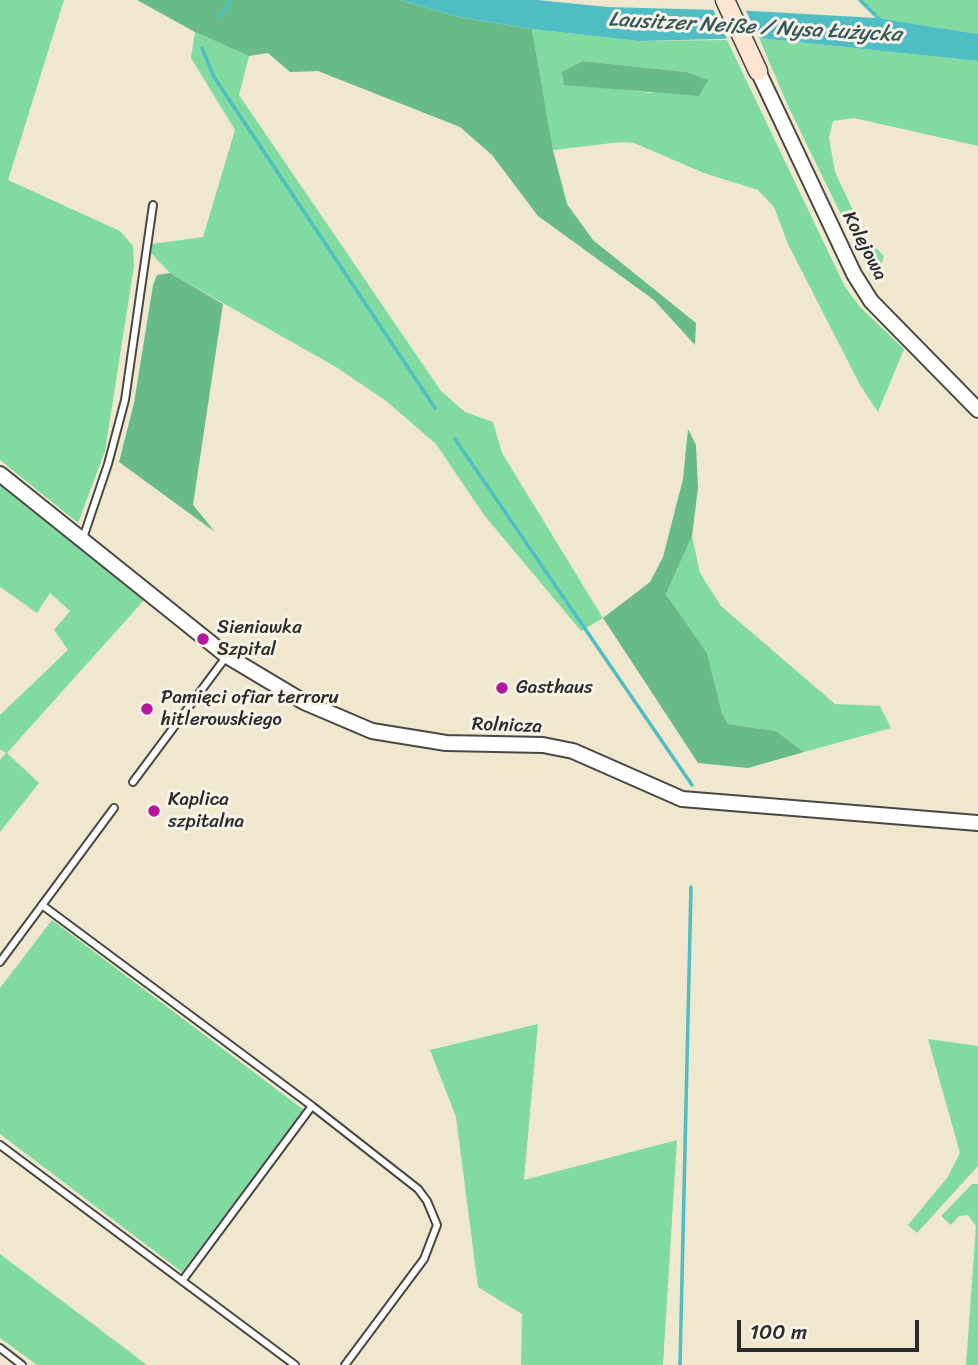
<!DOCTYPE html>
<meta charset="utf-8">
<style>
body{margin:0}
#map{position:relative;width:978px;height:1365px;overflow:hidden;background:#efe8ce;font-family:Sriracha,sans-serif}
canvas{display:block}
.scale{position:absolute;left:737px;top:1320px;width:182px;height:32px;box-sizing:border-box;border:4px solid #2b2b2b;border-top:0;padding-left:9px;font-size:21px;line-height:24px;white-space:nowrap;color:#2b2b2b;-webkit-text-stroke:5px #f7f3e8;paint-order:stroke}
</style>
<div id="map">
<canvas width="978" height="1365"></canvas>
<div class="scale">100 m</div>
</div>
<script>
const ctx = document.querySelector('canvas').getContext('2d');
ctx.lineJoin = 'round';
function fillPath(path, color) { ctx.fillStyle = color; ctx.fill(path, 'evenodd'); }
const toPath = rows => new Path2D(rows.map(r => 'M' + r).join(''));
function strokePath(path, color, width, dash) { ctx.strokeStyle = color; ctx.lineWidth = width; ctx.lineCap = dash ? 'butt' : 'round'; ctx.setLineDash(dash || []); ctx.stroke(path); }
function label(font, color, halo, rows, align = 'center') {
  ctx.font = font + ' Sriracha,sans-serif'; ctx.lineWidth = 6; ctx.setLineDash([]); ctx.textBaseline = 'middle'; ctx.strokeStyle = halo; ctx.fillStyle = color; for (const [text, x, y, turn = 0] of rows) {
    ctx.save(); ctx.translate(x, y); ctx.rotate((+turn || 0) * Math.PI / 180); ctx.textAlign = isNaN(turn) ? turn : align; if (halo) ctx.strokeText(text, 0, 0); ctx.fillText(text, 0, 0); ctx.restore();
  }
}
fillPath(toPath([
 [0,0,64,0,8,180,120,231,133,246,134,266,105,451,78,523,0,460],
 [861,0,978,0,978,34,880,19],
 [532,29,639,41,727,40,845,287,860,307,904,349,878,412,860,385,788,244,774,207,758,190,704,173,634,143,621,142,553,150],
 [583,61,686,72,652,93,608,88],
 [195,32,249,56,239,95,441,391,465,412,493,422,502,453,603,618,581,631,484,515,436,444,385,400,336,367,170,273,151,253,152,244,203,237,235,130,191,58],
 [759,38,978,61,978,146,854,118,833,121,829,138,835,172,866,238,884,256,875,284,788,106],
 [0,480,145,599,7,753,39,783,0,832,0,760,6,753,0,749,0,715,68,650,54,630,70,611,50,593,37,613,0,587],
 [692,536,700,573,721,606,835,704,880,706,891,728,804,752,776,731,728,724,722,713,707,653,666,594],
 [52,920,304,1110,182,1272,0,1134,0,988],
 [538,1024,524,1180,677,1140,663,1365,521,1365,522,1314,478,1287,456,1117,430,1050],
 [928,1039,978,1046,978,1166,917,1233,908,1225,947,1178,960,1153],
 [972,1184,978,1184,978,1365,966,1365,976,1226,968,1215,959,1216,951,1225,941,1216],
 [0,1254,147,1365,37,1365,0,1338]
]), '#81dba0');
fillPath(toPath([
 [137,0,400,0,459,17,532,29,553,150,567,204,593,240,696,323,695,345,654,300,538,216,492,155,460,127,318,71,290,72,268,53,249,56,195,32],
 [583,61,686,72,708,80,699,96,564,85,562,72],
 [170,273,223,304,193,505,215,532,119,462,134,403,153,285,157,275],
 [688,429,696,445,698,488,692,536,666,594,707,653,722,713,728,724,776,731,804,752,748,768,698,763,603,618,650,582,663,557,683,479]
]), '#68bb86');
fillPath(toPath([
 [400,0,537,0,608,7,753,11,876,18,978,34,978,61,759,38,639,41,532,29,459,17]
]), '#4fbdc4');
fillPath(toPath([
 [712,7,744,7,761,41,729,43]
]), '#efe8ce');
strokePath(toPath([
 [860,0,881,21],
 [220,18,230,0],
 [202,48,214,77,435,408],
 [455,439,692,785],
 [680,1365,691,887]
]), '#4fbdc4', 3.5);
const service = toPath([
 [82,541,108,464,125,400,153,205],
 [133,782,226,657],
 [42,905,312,1106,418,1189,427,1201,437,1225,424,1259,345,1365],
 [0,962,114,808],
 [0,1145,295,1365],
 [182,1281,312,1106],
 [0,1348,22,1365]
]);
const tertiary = toPath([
 [758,71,854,274,871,301,978,410],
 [0,474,227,656,304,702,372,731,446,743,543,745,573,751,682,799,978,823]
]);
const secondary = toPath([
 [725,0,758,71]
]);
strokePath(service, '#484743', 10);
strokePath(tertiary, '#484743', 18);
strokePath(secondary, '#484743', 21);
strokePath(service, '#fff', 6);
strokePath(tertiary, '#fff', 14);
strokePath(secondary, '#fde4d0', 18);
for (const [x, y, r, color] of [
 [203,639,7,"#b5179e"],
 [502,688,7,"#b5179e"],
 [147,709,7,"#b5179e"],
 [154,811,7,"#b5179e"]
]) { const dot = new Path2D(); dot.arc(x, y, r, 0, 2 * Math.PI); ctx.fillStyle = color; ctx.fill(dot); strokePath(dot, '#f7f3e8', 2.5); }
label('19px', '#2b2b2b', '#f7f3e8', [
 ["Kolejowa",864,246,63],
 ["Rolnicza",507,726,2]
]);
label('19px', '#2b2b2b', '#f7f3e8', [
 ["Sieniawka",217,628],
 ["Szpital",217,650],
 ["Gasthaus",516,688],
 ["Pamięci ofiar terroru",161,698],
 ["hitlerowskiego",161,720],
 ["Kaplica",168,800],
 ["szpitalna",168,822]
], 'left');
label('italic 21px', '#365759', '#f7f3e8', [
 ["Lausitzer Neiße / Nysa Łużycka",755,28,3]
]);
</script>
